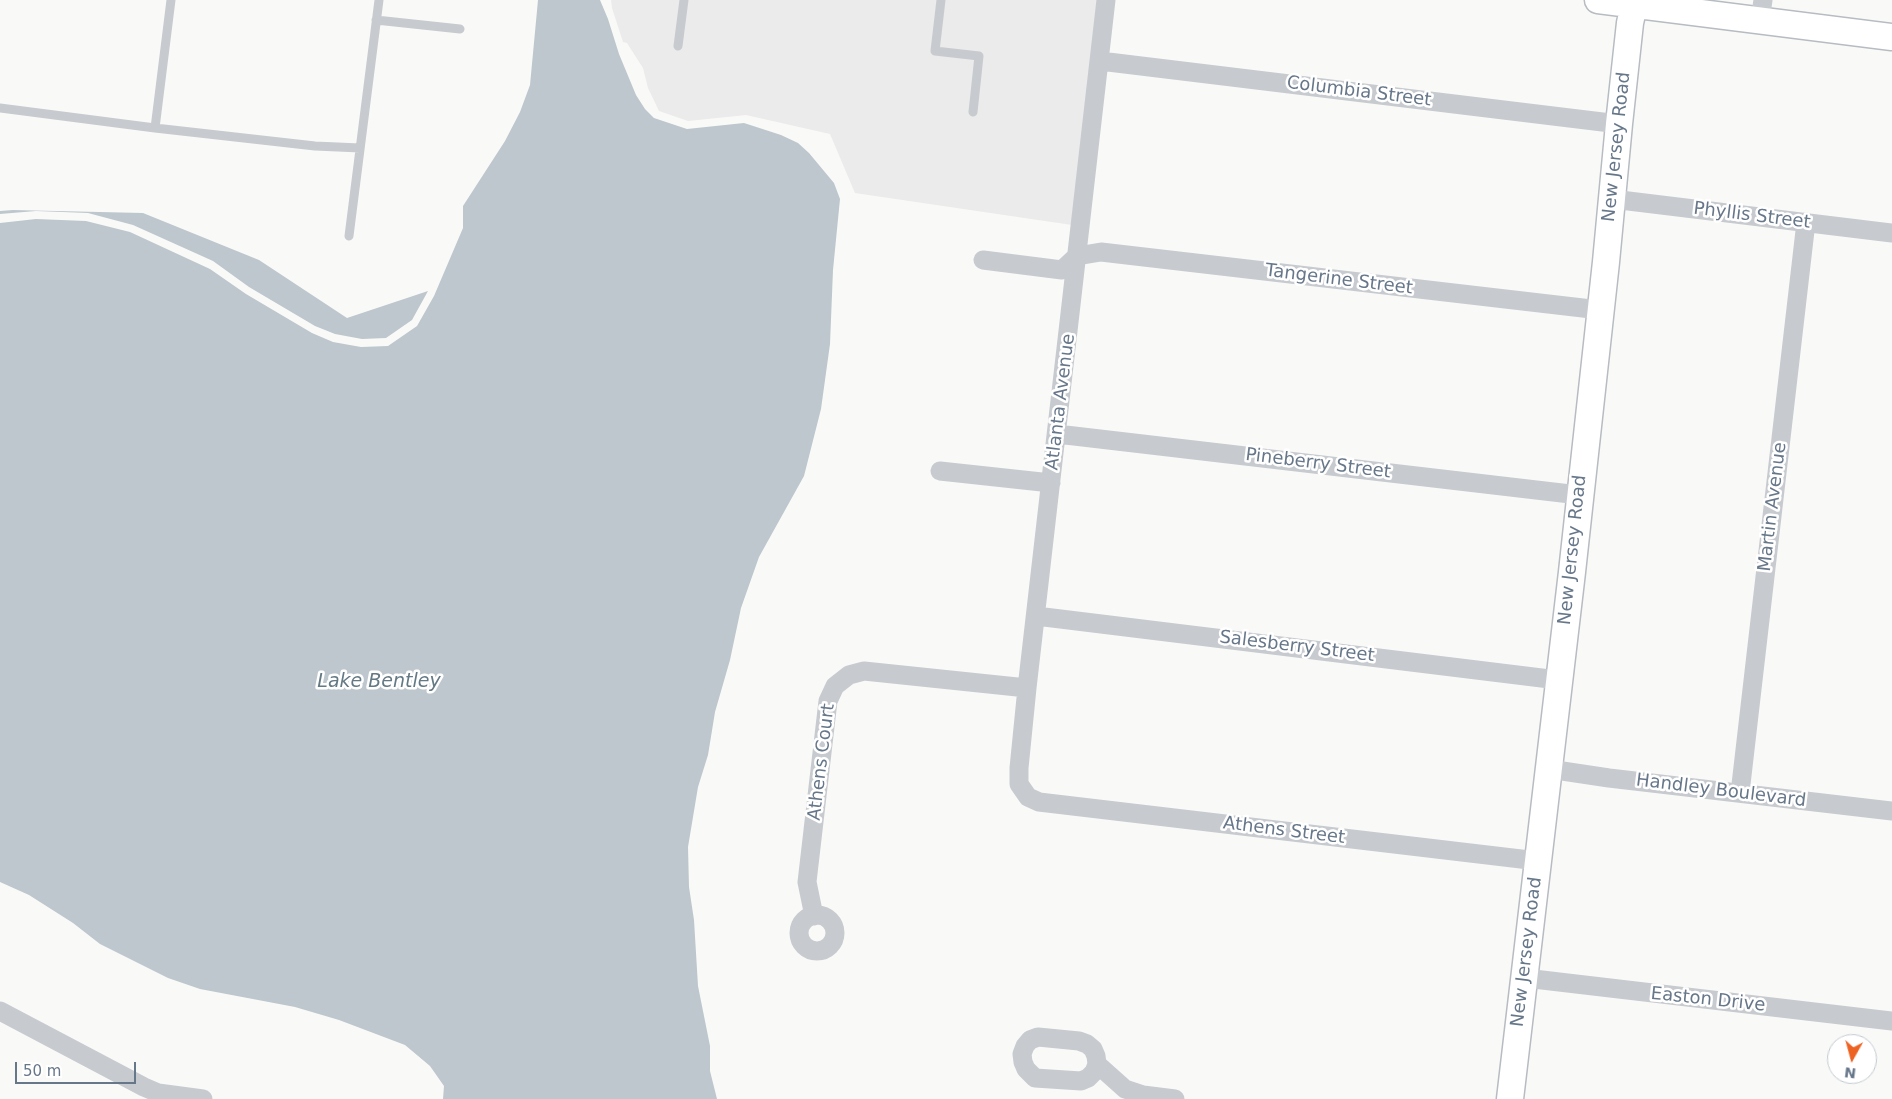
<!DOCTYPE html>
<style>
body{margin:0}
#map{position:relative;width:1892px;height:1099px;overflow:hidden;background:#f9faf7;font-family:"DejaVu Sans",sans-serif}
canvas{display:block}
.north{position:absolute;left:1827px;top:1034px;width:50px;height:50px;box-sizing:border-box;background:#fff;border:1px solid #c2c9d0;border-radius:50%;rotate:187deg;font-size:14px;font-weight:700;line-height:20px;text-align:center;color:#67778a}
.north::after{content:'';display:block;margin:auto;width:18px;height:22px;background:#ed6323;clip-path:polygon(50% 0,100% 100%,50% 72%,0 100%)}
.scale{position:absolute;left:15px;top:1062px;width:121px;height:22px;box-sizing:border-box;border:2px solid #67778a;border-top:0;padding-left:6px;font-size:15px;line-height:18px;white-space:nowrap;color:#67778a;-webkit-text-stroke:4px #fff;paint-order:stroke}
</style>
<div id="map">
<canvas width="1892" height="1099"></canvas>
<div class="north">N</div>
<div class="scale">50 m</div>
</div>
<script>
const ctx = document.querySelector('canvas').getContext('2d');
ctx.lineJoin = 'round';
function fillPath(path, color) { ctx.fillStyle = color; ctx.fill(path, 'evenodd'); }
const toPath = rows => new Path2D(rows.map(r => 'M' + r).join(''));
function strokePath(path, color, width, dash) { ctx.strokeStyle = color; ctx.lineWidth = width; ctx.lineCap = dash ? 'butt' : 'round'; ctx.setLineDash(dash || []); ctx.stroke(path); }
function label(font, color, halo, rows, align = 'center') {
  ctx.font = font + ' "DejaVu Sans",sans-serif'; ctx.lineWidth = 5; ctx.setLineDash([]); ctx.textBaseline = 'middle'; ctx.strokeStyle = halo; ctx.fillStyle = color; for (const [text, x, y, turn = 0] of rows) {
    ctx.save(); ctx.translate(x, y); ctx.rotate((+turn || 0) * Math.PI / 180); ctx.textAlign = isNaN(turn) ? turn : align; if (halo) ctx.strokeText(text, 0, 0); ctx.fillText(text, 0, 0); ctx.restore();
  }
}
fillPath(toPath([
 [611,0,1097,0,1072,225,855,193,830,134,746,115,688,121,659,111,648,88,643,68,627,43,623,42,612,8]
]), '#eaebea');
fillPath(toPath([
 [538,0,600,0,608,19,619,54,636,95,645,109,654,118,687,129,744,123,781,135,798,143,809,153,834,183,840,199,833,270,830,344,821,409,804,476,759,557,741,608,730,660,715,712,708,755,698,787,688,847,689,887,694,920,698,986,710,1046,710,1071,717,1099,443,1099,444,1086,430,1066,405,1045,339,1020,295,1007,200,989,168,978,100,944,73,923,29,895,0,882,0,223,36,219,86,221,130,232,210,269,246,294,312,333,333,342,361,347,388,346,417,326,434,296,463,228,463,206,505,141,520,112,530,85],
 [13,210,143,213,259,260,347,318,428,291,412,320,386,338,362,339,335,334,315,326,249,287,213,261,133,225,88,213,36,211,0,214,0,211]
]), '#bdc7cd');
const secondary = toPath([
 [1598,0,1892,37],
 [1510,1099,1572,572,1606,262,1619,124,1630,23,1635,0]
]);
strokePath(secondary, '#b7bcc2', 29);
strokePath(toPath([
 [941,0,935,51,979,56,973,112],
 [376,20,460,29],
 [678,46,684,0],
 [0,108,155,128,315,146,360,148],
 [155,128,171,0],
 [349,236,379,0]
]), '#c7cacf', 9);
strokePath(toPath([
 [1106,0,1027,688,1019,768,1019,784,1028,797,1039,802,1538,861],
 [1760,20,1763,0],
 [1100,61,1619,124],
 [1612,199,1892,233],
 [983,260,1062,270,1077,256,1101,252,1600,310],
 [1057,434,1579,495],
 [940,471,1051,483],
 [1036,616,1558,680],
 [1549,769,1609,778,1892,811],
 [1740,793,1806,222],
 '799 933a18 18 0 1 1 36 0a18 18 0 1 1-36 0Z',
 [814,916,807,882,828,701,835,686,849,675,864,671,1027,688],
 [1525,978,1892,1021],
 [0,1011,144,1087,158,1093,203,1099],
 [1038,1037,1079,1041,1087,1044,1093,1049,1096,1056,1097,1064,1094,1072,1088,1078,1081,1081,1035,1078,1026,1069,1023,1062,1022,1054,1025,1046,1030,1040,1038,1037],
 [1097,1064,1125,1089,1143,1095,1175,1099]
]), '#c7cacf', 19);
strokePath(secondary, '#fff', 26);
label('18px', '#67778a', '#fff', [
 ["Columbia Street",1359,92,7],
 ["New Jersey Road",1617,147,-84],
 ["Phyllis Street",1752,216,7],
 ["Tangerine Street",1339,280,7],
 ["Atlanta Avenue",1061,402,-83],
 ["Pineberry Street",1318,464,7],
 ["Martin Avenue",1773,507,-83],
 ["New Jersey Road",1573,550,-84],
 ["Salesberry Street",1297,647,7],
 ["Athens Court",822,762,-83],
 ["Handley Boulevard",1721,791,7],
 ["Athens Street",1284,831,7],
 ["New Jersey Road",1527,952,-83],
 ["Easton Drive",1708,1000,6]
]);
label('italic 19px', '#637984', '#fff', [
 ["Lake Bentley",379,682]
]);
</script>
